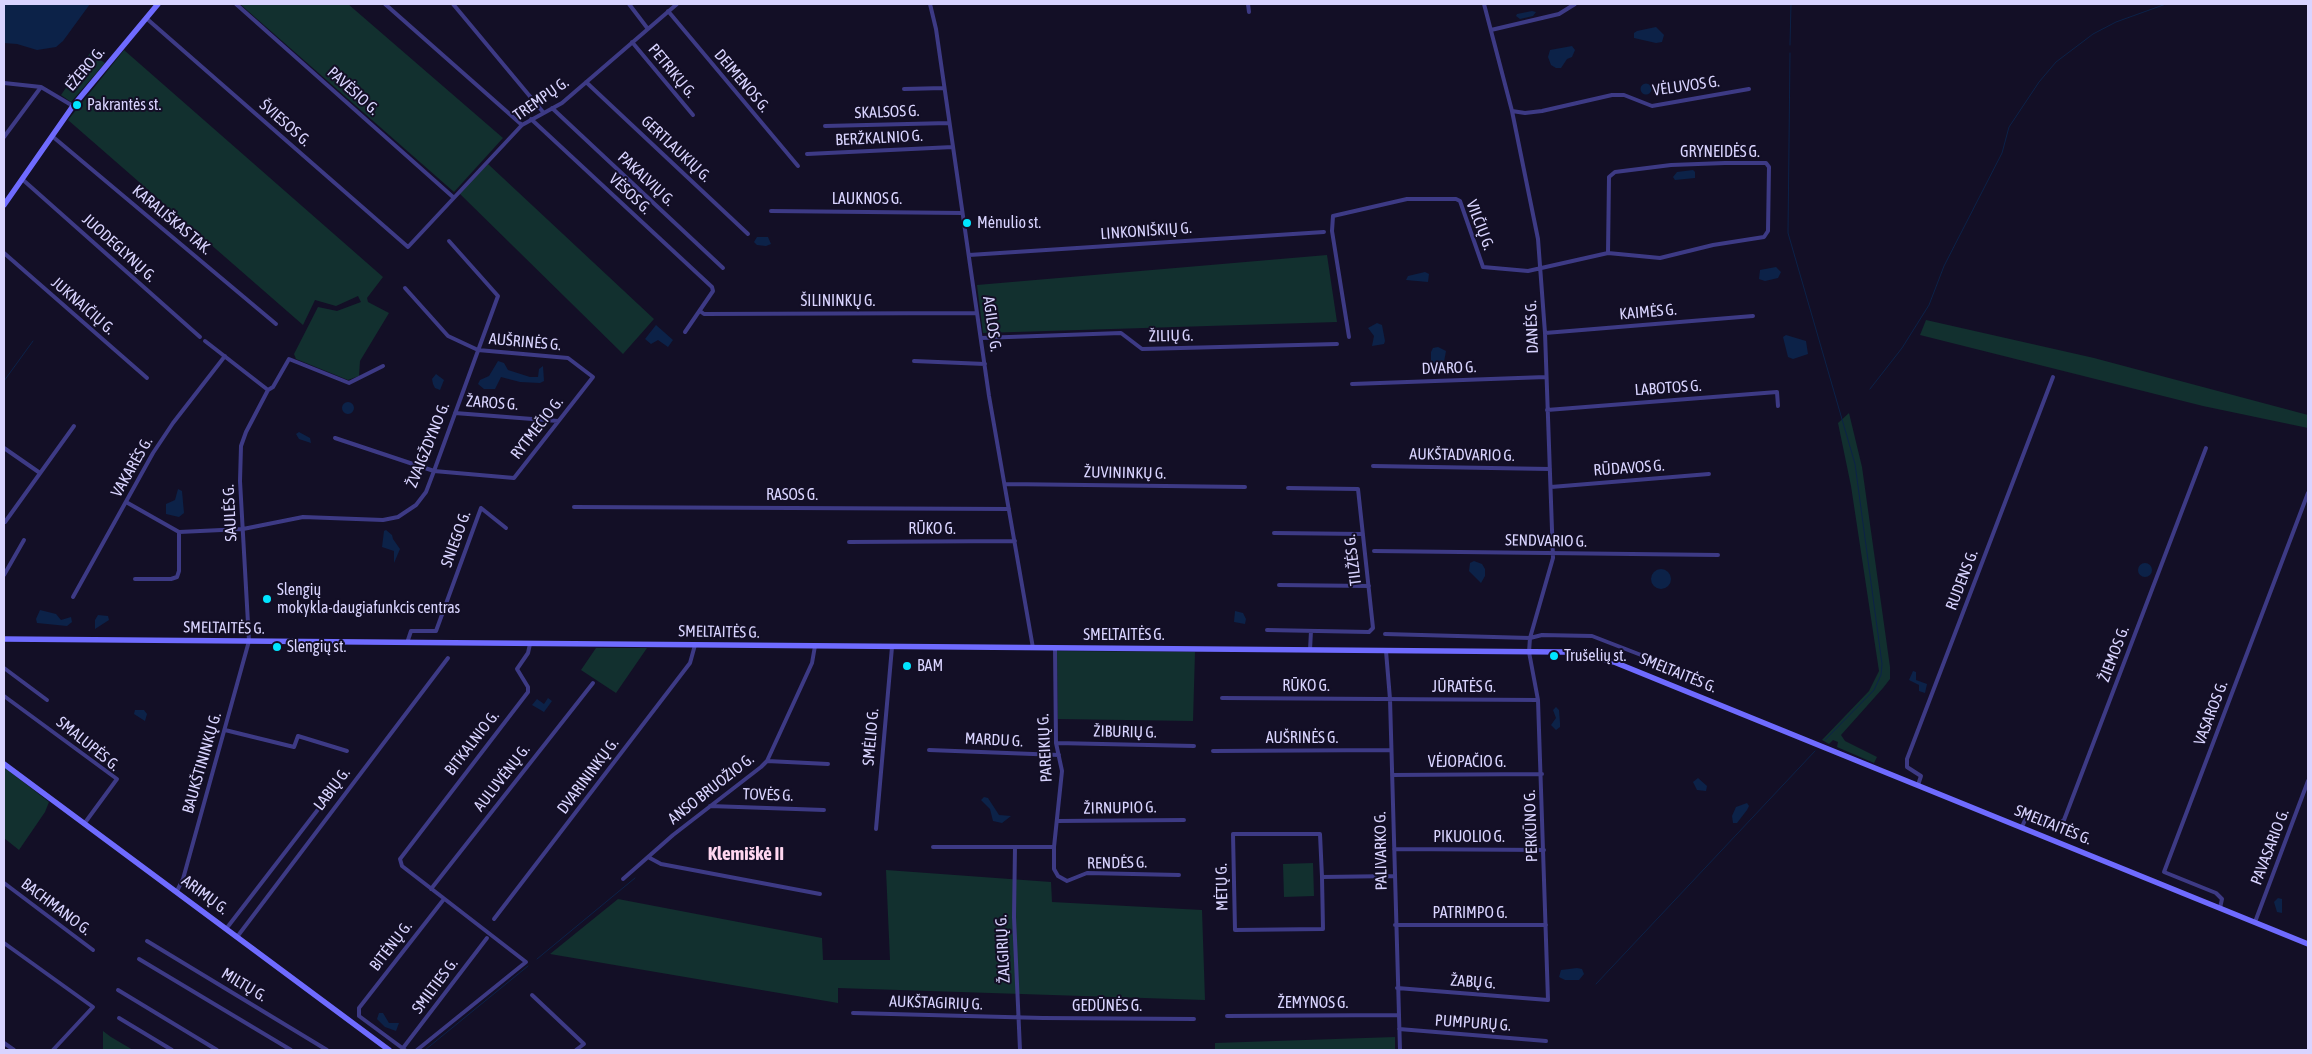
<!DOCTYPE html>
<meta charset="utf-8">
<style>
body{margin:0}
#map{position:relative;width:2312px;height:1054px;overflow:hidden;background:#130f26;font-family:"Asap Condensed",sans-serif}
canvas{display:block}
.frame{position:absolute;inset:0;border:5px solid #d9d4ff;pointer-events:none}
</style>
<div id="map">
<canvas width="2312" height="1054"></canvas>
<div class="frame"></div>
</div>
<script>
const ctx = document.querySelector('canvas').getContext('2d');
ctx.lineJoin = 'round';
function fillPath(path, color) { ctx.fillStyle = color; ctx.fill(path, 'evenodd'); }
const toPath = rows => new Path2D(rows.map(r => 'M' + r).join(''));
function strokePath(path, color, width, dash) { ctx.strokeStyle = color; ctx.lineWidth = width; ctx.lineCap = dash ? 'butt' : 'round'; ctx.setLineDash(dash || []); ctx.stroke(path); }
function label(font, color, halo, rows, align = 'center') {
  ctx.font = font + ' "Asap Condensed",sans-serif'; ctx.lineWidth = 4; ctx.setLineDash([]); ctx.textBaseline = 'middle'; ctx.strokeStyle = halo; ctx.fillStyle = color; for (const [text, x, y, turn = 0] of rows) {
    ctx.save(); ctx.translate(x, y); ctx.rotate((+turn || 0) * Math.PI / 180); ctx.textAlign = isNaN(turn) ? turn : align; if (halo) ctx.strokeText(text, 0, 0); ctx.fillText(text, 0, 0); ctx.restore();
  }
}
fillPath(toPath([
 [240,4,348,4,503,138,454,192],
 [124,50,383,277,367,298,368,302,389,313,360,361,359,376,348,380,296,359,294,354,318,307,337,311,361,302,358,296,336,306,315,300,303,325,68,120],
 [90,53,105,63,71,102,61,95],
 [488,164,654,319,623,354,459,193],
 [1327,255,1337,322,983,333,977,285],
 [1926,320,2094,358,2308,415,2308,428,2203,406,1920,335],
 [1849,413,1862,467,1890,667,1890,679,1883,688,1841,735,1845,741,1877,757,1874,763,1837,747,1838,742,1833,740,1829,744,1822,740,1869,691,1879,671,1851,486,1838,423],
 [596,648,647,648,616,693,581,670],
 [1057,651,1195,652,1193,721,1058,719],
 [4,767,49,802,45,812,19,850,4,838],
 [1313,863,1314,896,1284,897,1283,864],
 [886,870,1051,882,1052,902,1202,910,1205,1000,838,988,838,1003,550,954,618,899,822,938,823,960,890,960],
 [103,1031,111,1037,133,1050,103,1050],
 [1395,1037,1395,1050,1215,1050,1215,1043]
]), '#12302f');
fillPath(toPath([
 [4,4,90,4,63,41,56,47,37,50,17,44,4,43],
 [1532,11,1536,12,1533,16,1520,19,1516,16,1517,14],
 [1656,27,1664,35,1662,42,1656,43,1634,38,1634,33,1637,31],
 [1572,46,1575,50,1572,57,1567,59,1561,68,1556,68,1551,65,1548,57,1550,50],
 '1640.5 89a5.5 5.5 0 1 1 11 0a5.5 5.5 0 1 1-11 0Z',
 [1693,170,1695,172,1695,178,1675,180,1673,177,1677,172],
 [757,237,768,237,771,244,766,246,757,245,754,242],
 [1776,267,1781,272,1778,278,1765,281,1759,279,1760,270],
 [1425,272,1429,274,1428,282,1406,280,1408,276],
 [1377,323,1382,325,1385,341,1384,344,1372,346,1374,336,1368,328],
 [656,325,673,340,668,347,658,340,651,344,645,339],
 [1786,335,1806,341,1808,354,1793,359,1788,357,1783,337],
 [1438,347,1446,351,1442,373,1434,373,1431,363,1431,352,1433,348],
 [498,361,504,363,508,370,530,377,538,377,539,369,543,366,544,381,540,383,520,382,501,377,495,389,484,389,478,384,480,380,489,376],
 [436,374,444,380,440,390,435,388,433,384,432,379],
 '342 408a6 6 0 1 1 12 0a6 6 0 1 1-12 0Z',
 [299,432,310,438,311,443,299,439,296,434],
 [178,489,182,491,184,513,179,517,166,514,166,504,175,500],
 [386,530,392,535,393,539,400,549,394,563,394,551,382,547,384,531],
 [1474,561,1482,564,1485,569,1485,576,1481,583,1469,571,1470,563],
 '2138 570a7 7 0 1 1 14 0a7 7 0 1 1-14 0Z',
 '1651 579a10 10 0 1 1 20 0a10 10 0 1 1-20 0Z',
 [40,610,56,614,61,620,71,617,72,622,67,626,37,623,36,619],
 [1235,611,1243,613,1246,619,1245,624,1234,622],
 [98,615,108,616,109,620,95,629,95,620],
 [1913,671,1916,672,1916,680,1927,684,1925,693,1919,691,1919,685,1909,680],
 [548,698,552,701,544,712,532,705,537,699,544,704],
 [1556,707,1559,710,1560,723,1560,727,1556,730,1551,725,1556,718,1553,710],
 [135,710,144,710,147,714,145,721,134,714],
 [1698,778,1707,786,1706,791,1697,790,1693,782],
 [984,797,988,798,999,815,1011,816,1002,823,993,821,990,809,981,800],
 [1747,803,1749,806,1747,810,1737,823,1733,823,1732,816,1736,807],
 [2278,898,2282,899,2282,913,2277,912,2274,902],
 [1577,968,1582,969,1584,974,1579,980,1565,980,1559,977,1561,970],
 [379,1013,383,1013,389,1023,399,1023,396,1031,385,1027,377,1019]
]), '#0c2248');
strokePath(toPath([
 [1790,45,1791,4],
 [1790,53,1788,233,1855,464,1882,664,1881,675,1874,690,1825,740],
 [4,381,33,341],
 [1870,389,1902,348,1929,305,1944,266,2002,153,2009,127,2039,82,2056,62,2093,34,2116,22,2166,4],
 [537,959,635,878],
 [1596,984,1815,751],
 [425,1050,528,966]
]), '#0c2248', 1);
strokePath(toPath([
 [236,4,453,197],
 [385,4,522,125],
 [453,4,543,112],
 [629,4,648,29],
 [930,4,936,29,989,396,1033,648],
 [1248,4,1249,12],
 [668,11,798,166],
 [146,18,408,247,522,125,562,103,677,4],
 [1491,30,1559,14,1575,4],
 [632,42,693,115],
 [586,82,748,234],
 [4,83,41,87,73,106],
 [904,89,944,88],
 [552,108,723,268],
 [1512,111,1525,113,1542,111,1612,95,1624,95,1652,106,1749,89],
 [531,119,712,287,713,291,685,332],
 [825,126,949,123],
 [52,136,276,324],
 [4,137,41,87],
 [807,154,953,147],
 [22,179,200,337],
 [771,211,962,213],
 [4,253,147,378],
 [969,255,1324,232],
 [700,311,704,314,977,313],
 [1545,333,1753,316],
 [1349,337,1332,231,1333,216,1407,199,1456,199,1460,201,1483,267,1528,271,1608,253,1609,177,1615,172,1671,165,1725,163,1766,163,1769,167,1768,231,1764,237,1713,245,1660,258,1608,253],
 [981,338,1121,333,1142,349,1337,344],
 [205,341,268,390],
 [914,361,985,364],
 [1352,384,1546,377],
 [1547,410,1777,392,1778,406],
 [455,413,558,421],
 [335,438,434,471,514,478,593,377,568,358,478,350,448,336,405,288],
 [4,448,40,473],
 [1373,466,1550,469],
 [1006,484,1245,487],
 [1551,487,1709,474],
 [126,502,179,532,243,529,303,517,383,520,398,517,416,505,426,492,434,471,498,296,449,241],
 [574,507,1009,509],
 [5,522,74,426],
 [1274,533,1363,534],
 [849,542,1015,541],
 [1374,551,1718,555],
 [4,575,24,540],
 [135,579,171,579,177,577,179,571,179,532],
 [1279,585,1369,586],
 [73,597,153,453,173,423,225,356],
 [1267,630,1369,632,1373,628,1358,489,1288,488],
 [1385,634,1530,638,1542,635,1592,636,1703,679],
 [407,643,411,631,436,631,481,508,506,528],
 [1055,648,1056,743,1062,771,1054,847,1054,869,1058,876,1067,881,1087,873,1179,875],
 [1310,650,1311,631],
 [1386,651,1390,699,1400,1050],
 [4,668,47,700],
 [4,696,117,779,84,824],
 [1222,698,1538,700],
 [225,730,294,747,298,736,347,751],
 [1056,743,1194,746],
 [929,750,1059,755],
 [1213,751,1391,750],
 [767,761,828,764],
 [1392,775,1542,774],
 [1918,785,1921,776,1907,767,1907,759,2053,377],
 [710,806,824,810],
 [1057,821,1184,820],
 [2022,827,2025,820,2030,817,2055,826,2064,820,2206,448],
 [876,829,892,647],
 [933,847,1054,847],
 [1015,847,1014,917,1020,1050],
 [1394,849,1544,850],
 [648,857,661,864,820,894],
 [1322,877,1323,929,1235,930,1233,834,1320,834,1322,877,1394,876],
 [623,879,673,835,761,767,767,761,812,663,815,646],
 [4,883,93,950],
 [431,889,593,683],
 [177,891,183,879,249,641,240,481,241,446,246,432,268,390,273,387,289,359,349,383,383,366],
 [2220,908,2222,899,2216,893,2164,872,2308,493],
 [494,919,690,663,695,645],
 [2255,922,2308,781],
 [1395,925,1546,925],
 [226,929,333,790],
 [237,937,448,658],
 [147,941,327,1050],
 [4,943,93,1007,53,1050],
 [139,959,291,1050],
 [1397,988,1548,1000,1538,700,1529,652,1530,638,1553,558,1545,333,1538,239,1512,111,1484,4],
 [118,990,217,1050],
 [532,995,584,1044,576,1050],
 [853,1013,1043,1018,1194,1019],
 [1227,1016,1398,1015],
 [119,1018,172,1050],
 [1399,1029,1546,1041],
 [4,1043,14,1050],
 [403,1048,487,938],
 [405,1050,359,1016,359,1008,444,899],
 [417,1050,526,962,402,866,400,859,528,692,528,687,517,669,528,653,530,644]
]), '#3d3a85', 4);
strokePath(toPath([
 [4,205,73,106,158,4],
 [4,639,1564,652,1585,654,1614,662,2308,944],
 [4,764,389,1050]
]), '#6f6bff', 5.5);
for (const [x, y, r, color] of [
 [77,105,5,"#00e5ff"],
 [967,223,5,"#00e5ff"],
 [267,599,5,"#00e5ff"],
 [277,647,5,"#00e5ff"],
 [1554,656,5,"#00e5ff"],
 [907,666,5,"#00e5ff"]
]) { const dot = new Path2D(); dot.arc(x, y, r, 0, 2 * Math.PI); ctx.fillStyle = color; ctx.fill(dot); strokePath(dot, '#130f26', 2); }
label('16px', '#d9d4ff', '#130f26', [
 ["EŽERO G.",85,69,-50],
 ["PETRIKŲ G.",672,71,50],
 ["DEIMENOS G.",742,81,50],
 ["VĖLUVOS G.",1686,86,-8],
 ["PAVĖSIO G.",353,91,42],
 ["TREMPŲ G.",541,99,-35],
 ["SKALSOS G.",887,112,-2],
 ["ŠVIESOS G.",285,123,41],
 ["BERŽKALNIO G.",879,138,-3],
 ["GERTLAUKIŲ G.",676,149,43],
 ["GRYNEIDĖS G.",1720,152],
 ["PAKALVIŲ G.",646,179,43],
 ["VĖSOS G.",630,194,43],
 ["LAUKNOS G.",867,199],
 ["KARALIŠKAS TAK.",172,220,40],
 ["VILČIŲ G.",1480,225,69],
 ["LINKONIŠKIŲ G.",1146,231,-4],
 ["JUODEGLYNŲ G.",119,248,42],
 ["ŠILININKŲ G.",838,301],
 ["JUKNAIČIŲ G.",83,306,41],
 ["KAIMĖS G.",1648,312,-5],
 ["AGILOS G.",992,324,82],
 ["DANĖS G.",1532,327,-92],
 ["ŽILIŲ G.",1171,336,-1],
 ["AUŠRINĖS G.",525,342,5],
 ["DVARO G.",1449,368,-2],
 ["LABOTOS G.",1668,388,-4],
 ["ŽAROS G.",492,403,4],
 ["RYTMEČIO G.",537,428,-52],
 ["ŽVAIGŽDYNO G.",428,445,-68],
 ["AUKŠTADVARIO G.",1462,455,1],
 ["VAKARĖS G.",132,467,-60],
 ["RŪDAVOS G.",1629,468,-4],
 ["ŽUVININKŲ G.",1125,473,1],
 ["RASOS G.",792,495],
 ["SAULĖS G.",230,513,-93],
 ["RŪKO G.",932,529],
 ["SNIEGO G.",456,539,-70],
 ["SENDVARIO G.",1546,541,1],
 ["TILŽĖS G.",1353,560,-97],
 ["RUDENS G.",1962,580,-69],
 ["SMELTAITĖS G.",224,628,1],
 ["SMELTAITĖS G.",719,632,1],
 ["SMELTAITĖS G.",1124,635],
 ["ŽIEMOS G.",2114,654,-69],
 ["SMELTAITĖS G.",1678,673,22],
 ["RŪKO G.",1306,686],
 ["JŪRATĖS G.",1464,687],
 ["VASAROS G.",2211,713,-69],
 ["ŽIBURIŲ G.",1125,732,1],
 ["SMĖLIO G.",871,737,-85],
 ["AUŠRINĖS G.",1302,738],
 ["MARDU G.",994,740,3],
 ["BITKALNIO G.",472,743,-52],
 ["SMALUPĖS G.",88,744,39],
 ["PAREIKIŲ G.",1045,748,-93],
 ["VĖJOPAČIO G.",1467,762],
 ["BAUKŠTININKŲ G.",202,763,-74],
 ["DVARININKŲ G.",588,776,-53],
 ["AULUVĖNŲ G.",502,778,-52],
 ["LABIŲ G.",332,789,-53],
 ["ANSO BRUOŽIO G.",711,789,-38],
 ["TOVĖS G.",768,795,2],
 ["ŽIRNUPIO G.",1120,808,-1],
 ["SMELTAITĖS G.",2053,825,22],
 ["PERKŪNO G.",1531,826,-92],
 ["PIKUOLIO G.",1469,837],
 ["PAVASARIO G.",2270,847,-69],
 ["PALIVARKO G.",1381,851,-91],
 ["RENDĖS G.",1117,863,-1],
 ["MĖTŲ G.",1222,887,-91],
 ["ARIMŲ G.",205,895,37],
 ["BACHMANO G.",56,907,37],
 ["PATRIMPO G.",1470,913],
 ["BITĖNŲ G.",391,946,-52],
 ["ŽALGIRIŲ G.",1003,949,-93],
 ["ŽABŲ G.",1473,982,4],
 ["MILTŲ G.",244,985,31],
 ["SMILTIES G.",435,986,-53],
 ["AUKŠTAGIRIŲ G.",936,1003,2],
 ["ŽEMYNOS G.",1313,1003],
 ["GEDŪNĖS G.",1107,1006],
 ["PUMPURŲ G.",1473,1023,4]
]);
label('16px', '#d9d4ff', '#130f26', [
 ["Pakrantės st.",87,105],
 ["Mėnulio st.",977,223],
 ["Slengių",277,590],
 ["mokykla-daugiafunkcis centras",277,608],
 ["Slengių st.",287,647],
 ["Trušelių st.",1564,656],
 ["BAM",917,666]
], 'left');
label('bold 19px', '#ffd6f0', '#130f26', [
 ["Klemiškė II",746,854]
]);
</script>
